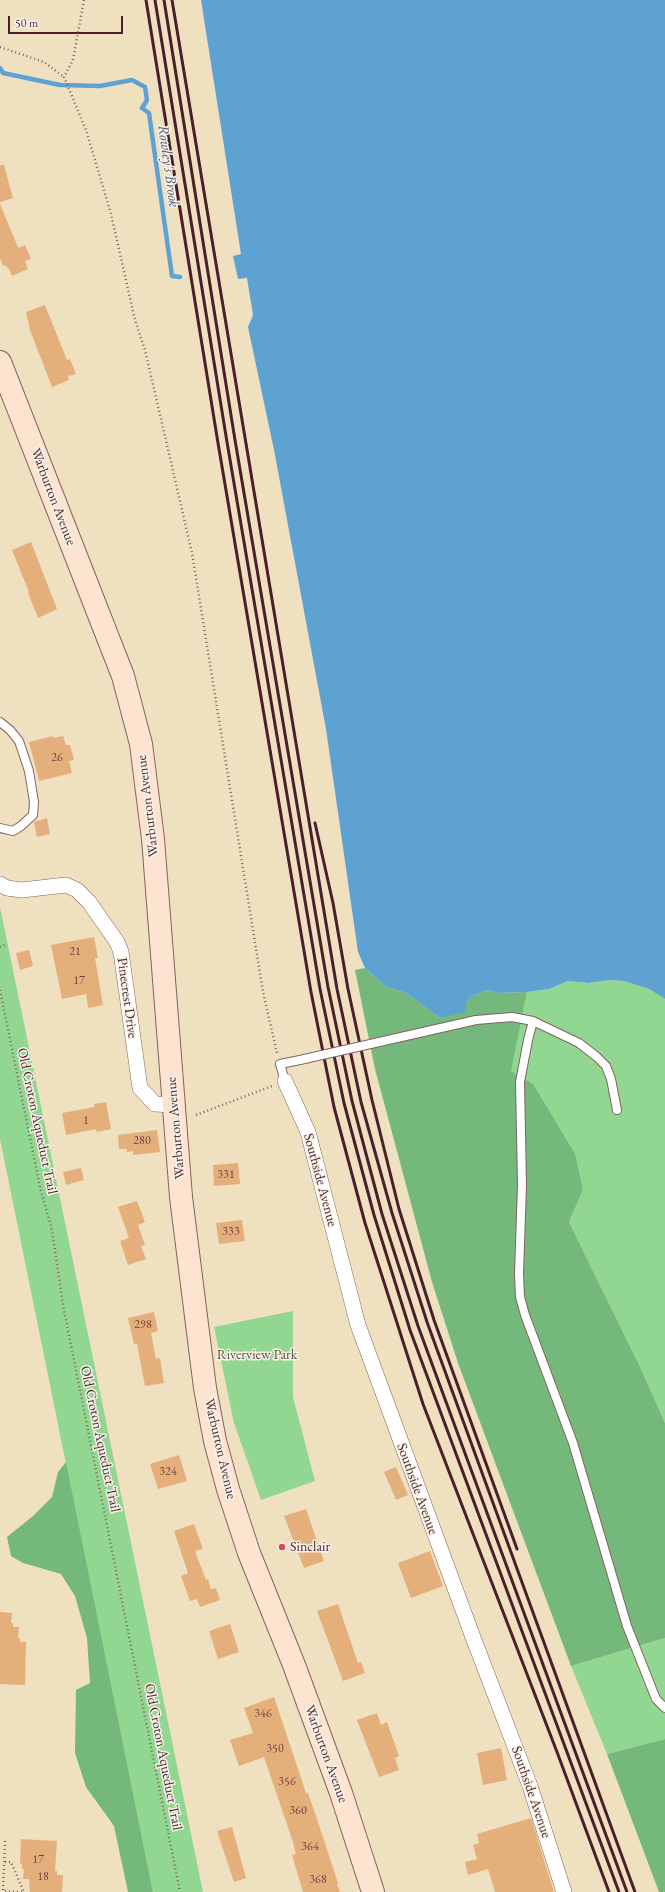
<!DOCTYPE html>
<style>
body{margin:0}
#map{position:relative;width:665px;height:1892px;overflow:hidden;background:#efe0c0;font-family:"EB Garamond",serif}
canvas{display:block}
.scale{position:absolute;left:8px;top:16px;width:115px;height:18px;box-sizing:border-box;border:2px solid #4a1f2b;border-top:0;padding-left:5px;font-size:12px;line-height:14px;white-space:nowrap;color:#4a1f2b;-webkit-text-stroke:3px #f7f3e8;paint-order:stroke}
</style>
<div id="map">
<canvas width="665" height="1892"></canvas>
<div class="scale">50 m</div>
</div>
<script>
const ctx = document.querySelector('canvas').getContext('2d');
ctx.lineJoin = 'round';
function fillPath(path, color) { ctx.fillStyle = color; ctx.fill(path, 'evenodd'); }
const toPath = rows => new Path2D(rows.map(r => 'M' + r).join(''));
function strokePath(path, color, width, dash) { ctx.strokeStyle = color; ctx.lineWidth = width; ctx.lineCap = dash ? 'butt' : 'round'; ctx.setLineDash(dash || []); ctx.stroke(path); }
function label(font, color, halo, rows, align = 'center') {
  ctx.font = font + ' "EB Garamond",serif'; ctx.lineWidth = 3; ctx.setLineDash([]); ctx.textBaseline = 'middle'; ctx.strokeStyle = halo; ctx.fillStyle = color; for (const [text, x, y, turn = 0] of rows) {
    ctx.save(); ctx.translate(x, y); ctx.rotate((+turn || 0) * Math.PI / 180); ctx.textAlign = isNaN(turn) ? turn : align; if (halo) ctx.strokeText(text, 0, 0); ctx.fillText(text, 0, 0); ctx.restore();
  }
}
fillPath(toPath([
 [0,907,203,1892,153,1892,0,1139],
 [611,980,624,981,649,989,665,999,665,1423,641,1369,569,1222,583,1190,510,1071,527,992,549,989,568,981,588,983],
 [293,1311,293,1397,315,1481,261,1500,234,1423,214,1327],
 [665,1638,665,1739,607,1754,571,1666]
]), '#91d792');
fillPath(toPath([
 [365,968,385,986,406,993,440,1018,466,1004,470,997,487,990,498,993,527,992,511,1071,533,1084,575,1154,583,1190,569,1222,641,1369,665,1423,665,1638,571,1666,458,1363,432,1282,375,1069,355,970],
 [66,1462,153,1892,128,1892,114,1826,86,1787,75,1753,76,1690,90,1683,87,1638,75,1596,61,1574,23,1563,11,1556,7,1537,33,1516,52,1497,58,1472],
 [665,1739,665,1892,659,1892,607,1754]
]), '#74b87c');
fillPath(toPath([
 [201,0,665,0,665,999,649,989,624,981,611,980,588,983,568,981,549,989,527,992,498,993,487,990,470,997,466,1004,465,1012,440,1018,406,993,385,986,365,968,358,952,326,729,274,450,248,327,253,315,247,278,238,279,233,256,241,254]
]), '#5ea2d2');
strokePath(toPath([
 [0,68,3,73,60,85,100,86,132,80,145,87,147,100,142,108,149,113,172,276,180,277]
]), '#5ea2d2', 4.5);
fillPath(toPath([
 [0,165,4,165,13,198,0,202],
 [0,204,17,245,19,248,25,245,31,259,25,261,28,269,12,276,8,267,7,268,5,265,3,266,0,258],
 [45,305,67,360,70,359,76,374,68,376,69,380,52,387,30,330,26,312],
 [31,542,57,609,38,618,28,593,29,592,12,550],
 [53,736,53,738,63,736,66,745,70,745,74,760,69,761,72,773,39,781,29,742],
 [47,818,50,834,37,837,34,822],
 [94,937,98,958,95,958,103,1005,88,1008,86,994,62,999,51,945],
 [29,950,33,966,20,970,16,953],
 [106,1102,111,1129,97,1132,96,1129,66,1135,62,1113,95,1107,94,1104],
 [157,1130,160,1152,133,1155,133,1151,127,1152,127,1149,119,1149,118,1135],
 [238,1163,240,1184,214,1186,213,1165],
 [81,1168,84,1180,66,1185,63,1172],
 [137,1201,145,1222,138,1225,145,1245,141,1246,146,1259,128,1265,120,1241,129,1238,118,1207],
 [242,1220,245,1241,219,1244,216,1223],
 [154,1312,158,1331,151,1333,156,1359,160,1358,164,1383,145,1386,137,1344,134,1344,128,1318],
 [179,1455,187,1481,158,1489,150,1464],
 [396,1467,408,1495,396,1500,384,1472],
 [306,1509,324,1561,304,1568,284,1516],
 [194,1524,203,1549,195,1551,206,1580,208,1579,211,1589,216,1588,220,1600,200,1607,197,1599,190,1601,181,1576,188,1573,174,1531],
 [430,1551,443,1586,411,1598,398,1563],
 [338,1604,358,1663,361,1662,365,1673,343,1681,317,1611],
 [0,1612,12,1613,11,1623,13,1623,13,1627,19,1627,18,1638,20,1638,20,1642,26,1642,25,1685,0,1684],
 [230,1624,239,1652,218,1659,209,1631],
 [274,1697,306,1793,308,1793,317,1819,338,1883,337,1884,340,1892,303,1892,292,1855,296,1854,293,1842,264,1757,239,1766,230,1740,253,1733,244,1708],
 [377,1713,381,1725,387,1722,399,1756,395,1758,399,1770,379,1777,357,1720],
 [501,1748,507,1780,483,1785,477,1753],
 [531,1818,554,1892,495,1892,488,1869,468,1875,465,1862,477,1859,473,1845,479,1843,477,1834],
 [232,1827,246,1878,234,1882,217,1831],
 [21,1839,57,1841,55,1871,57,1871,57,1875,63,1875,62,1892,30,1892,29,1879,23,1879,24,1869,22,1869,22,1864,20,1864]
]), '#e5af7c');
const lane = toPath([
 [0,722,10,730,19,741,29,771,34,802,33,815,21,826,13,831,0,828],
 [476,1020,512,1017,533,1021,579,1043,597,1057,606,1066,611,1079,617,1110],
 [533,1021,528,1040,520,1082,522,1185,519,1274,520,1297,525,1315,573,1443,627,1626,656,1699,665,1708],
 [285,1081,280,1064,300,1060]
]);
const street = toPath([
 [0,884,7,888,22,890,66,885,77,890,89,902,117,942,121,952,140,1088,155,1104,174,1105],
 [285,1081,308,1132,358,1325,474,1640,530,1786,564,1892]
]);
const secondary = toPath([
 [0,362,123,676,141,744,153,839,181,1197,205,1388,215,1441,228,1489,249,1553,294,1665,341,1793,373,1892]
]);
strokePath(lane, '#84635f', 10);
strokePath(street, '#84635f', 16);
strokePath(secondary, '#84635f', 24);
strokePath(toPath([
 [84,0,73,60,64,77,86,130,111,214,135,320,145,350,192,553,263,992,277,1053],
 [0,47,44,62,64,77],
 [0,947,6,944],
 [0,990,40,1187,52,1230,63,1305,180,1892],
 [196,1115,272,1086],
 [5,1841,3,1891,24,1892],
 [5,1862,11,1862,24,1892]
]), '#84635f', 2.5, [1, 3]);
strokePath(lane, '#fff', 8);
strokePath(street, '#fff', 15);
strokePath(secondary, '#fde4d1', 22);
strokePath(toPath([
 [146,0,218,443,311,992,334,1107,365,1223,423,1404,557,1752,609,1892],
 [155,0,227,442,320,989,344,1103,374,1215,410,1330,619,1892],
 [164,0,235,440,328,987,352,1101,382,1214,418,1326,627,1892],
 [172,0,337,989,361,1102,392,1213,427,1322,635,1892],
 [315,823,333,903,348,989,372,1100,399,1209,434,1320,517,1549]
]), '#4a1f2b', 3);
const laneBridge = toPath([
 [300,1060,476,1020]
]);
strokePath(laneBridge, '#84635f', 10, []);
strokePath(laneBridge, '#fff', 8);
for (const [x, y, r, color] of [
 [282,1547,4,"#d1495b"]
]) { const dot = new Path2D(); dot.arc(x, y, r, 0, 2 * Math.PI); ctx.fillStyle = color; ctx.fill(dot); strokePath(dot, '#f7f3e8', 1.5); }
label('12px', '#71433f', null, [
 ["26",57,758],
 ["21",75,952],
 ["17",79,981],
 ["1",86,1121],
 ["280",142,1141],
 ["331",226,1175],
 ["333",231,1232],
 ["298",143,1325],
 ["324",168,1472],
 ["346",263,1714],
 ["350",275,1749],
 ["356",287,1782],
 ["360",298,1811],
 ["364",310,1847],
 ["17",38,1860],
 ["18",43,1877],
 ["368",318,1880]
]);
label('14px', '#4a1f2b', '#f7f3e8', [
 ["Warburton Avenue",53,497,69],
 ["Warburton Avenue",148,806,-97],
 ["Pinecrest Drive",127,998,82],
 ["Old Croton Aqueduct Trail",37,1121,78],
 ["Warburton Avenue",176,1128,-95],
 ["Southside Avenue",320,1180,75],
 ["Old Croton Aqueduct Trail",100,1439,78],
 ["Warburton Avenue",220,1449,77],
 ["Southside Avenue",417,1489,70],
 ["Warburton Avenue",326,1754,70],
 ["Old Croton Aqueduct Trail",163,1757,79],
 ["Southside Avenue",531,1792,71]
]);
label('14px', '#5c4d45', '#f7f3e8', [
 ["Riverview Park",257,1355]
]);
label('14px', '#4a1f2b', '#f7f3e8', [
 ["Sinclair",290,1547]
], 'left');
label('italic 15px', '#52536e', '#f7f3e8', [
 ["Rowley's Brook",168,166,82]
]);
</script>
